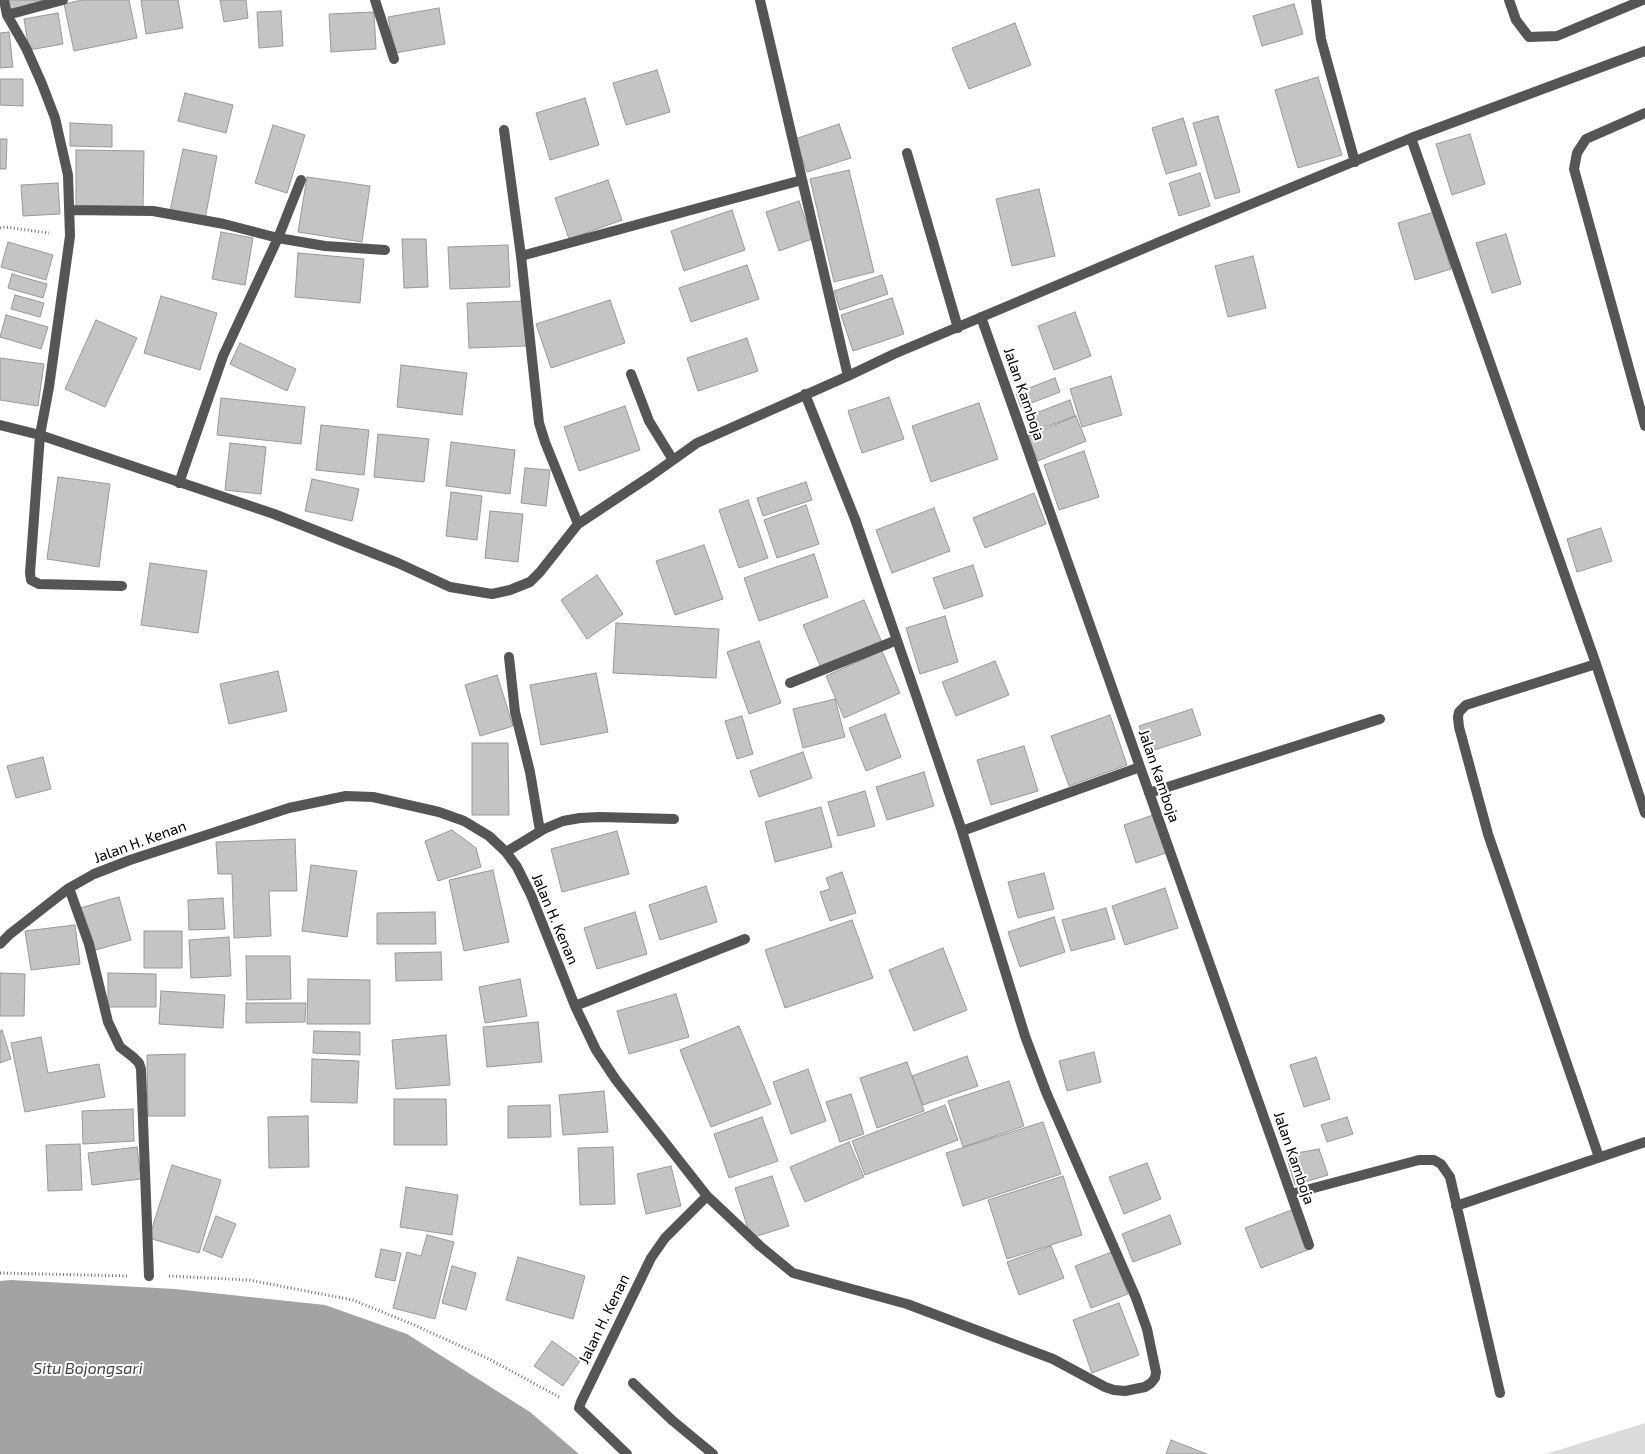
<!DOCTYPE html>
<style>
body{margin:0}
canvas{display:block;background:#fff}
</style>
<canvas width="1645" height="1454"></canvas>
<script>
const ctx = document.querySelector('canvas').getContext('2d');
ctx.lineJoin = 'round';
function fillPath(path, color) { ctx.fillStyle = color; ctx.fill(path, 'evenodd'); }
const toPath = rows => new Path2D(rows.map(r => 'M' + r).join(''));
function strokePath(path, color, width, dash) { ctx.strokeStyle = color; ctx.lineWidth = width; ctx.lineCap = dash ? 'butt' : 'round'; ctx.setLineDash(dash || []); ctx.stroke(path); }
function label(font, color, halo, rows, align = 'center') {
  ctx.font = font + ' "Exo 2",sans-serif'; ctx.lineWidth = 4; ctx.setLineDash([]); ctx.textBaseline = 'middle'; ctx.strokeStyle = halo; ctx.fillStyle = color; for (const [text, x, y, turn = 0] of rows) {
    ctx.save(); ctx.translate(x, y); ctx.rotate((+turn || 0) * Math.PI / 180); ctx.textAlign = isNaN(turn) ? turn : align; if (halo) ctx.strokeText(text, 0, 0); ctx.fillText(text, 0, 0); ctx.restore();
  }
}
fillPath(toPath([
 [1645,1423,1645,1454,1546,1454]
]), '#dcdcdc');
fillPath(toPath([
 [11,1280,175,1289,325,1305,407,1334,530,1412,579,1454,0,1454,0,1281]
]), '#a3a3a3');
const building = toPath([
 [7,0,42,0,42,5,8,9,7,0],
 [82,0,129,0,137,38,74,51,64,4,82,0],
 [141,0,178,0,183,28,146,34,141,0],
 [220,0,246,0,248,18,224,22,220,0],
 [1294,4,1303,34,1262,46,1253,16,1294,4],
 [439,8,445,44,395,53,388,17,439,8],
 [281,11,283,46,259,48,257,12,281,11],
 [374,12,376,49,331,52,329,14,374,12],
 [58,13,63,44,29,50,24,19,58,13],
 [1015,23,1031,65,969,89,952,48,1015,23],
 [9,32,13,67,0,68,0,33,9,32],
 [657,70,670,112,626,125,613,83,657,70],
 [1318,77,1342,155,1298,168,1275,90,1318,77],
 [0,79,23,79,23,106,0,105,0,79],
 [185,93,233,105,226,133,178,121,185,93],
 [585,98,599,145,550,160,536,113,585,98],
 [1218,116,1240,192,1215,199,1193,123,1218,116],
 [1183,118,1197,165,1166,174,1152,128,1183,118],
 [70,123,112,125,112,147,70,146,70,123],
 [839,124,851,158,807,172,795,139,839,124],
 [273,125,305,135,287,193,255,183,273,125],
 [1470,134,1485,184,1452,195,1436,144,1470,134],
 [0,139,7,139,6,169,0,169,0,139],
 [183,149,217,156,205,219,170,211,183,149],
 [76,150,144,151,143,207,76,206,76,150],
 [849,170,874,272,834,282,810,179,849,170],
 [1200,173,1210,206,1179,216,1169,183,1200,173],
 [307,177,370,186,362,242,298,232,307,177],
 [608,180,622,220,569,239,555,198,608,180],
 [58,183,60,214,23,216,21,185,58,183],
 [1039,189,1055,256,1012,266,996,199,1039,189],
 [799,201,812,239,779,251,766,212,799,201],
 [732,210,745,250,684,271,671,231,732,210],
 [1434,212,1451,269,1415,280,1398,223,1434,212],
 [221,232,253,238,245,285,212,279,221,232],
 [1506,234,1521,284,1492,293,1476,243,1506,234],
 [402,239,426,239,428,287,404,288,402,239],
 [8,242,53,255,46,280,1,267,8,242],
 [508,245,510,287,450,289,448,247,508,245],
 [298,253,364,259,360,303,295,297,298,253],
 [1253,256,1266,308,1228,317,1215,266,1253,256],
 [747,265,759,299,691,322,679,288,747,265],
 [12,274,47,284,43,298,8,288,12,274],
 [882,275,888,294,840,310,834,291,882,275],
 [15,295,44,303,40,317,11,309,15,295],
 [161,296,217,313,200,370,144,353,161,296],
 [892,298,904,334,853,351,841,315,892,298],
 [610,300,625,343,551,368,536,324,610,300],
 [525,301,527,346,469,348,467,303,525,301],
 [1075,312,1091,356,1054,370,1038,326,1075,312],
 [6,315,48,327,41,349,0,337,6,315],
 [96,320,137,338,105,407,65,389,96,320],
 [747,338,758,371,698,391,687,358,747,338],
 [240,343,296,369,287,391,230,364,240,343],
 [0,358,44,364,38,406,0,400,0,358],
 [401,365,467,373,462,415,397,407,401,365],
 [1111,376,1122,415,1082,427,1070,389,1111,376],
 [1055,378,1060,392,1021,407,1016,393,1055,378],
 [889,397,904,439,862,453,848,411,889,397],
 [221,398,305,407,301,444,217,435,221,398],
 [1070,400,1075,416,1034,431,1028,416,1070,400],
 [979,403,998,459,931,482,912,426,979,403],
 [625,406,640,450,579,471,564,427,625,406],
 [1076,416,1086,441,1038,461,1028,436,1076,416],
 [321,425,369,430,364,475,316,470,321,425],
 [378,434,429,439,424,482,374,477,378,434],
 [451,442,515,450,510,494,446,486,451,442],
 [230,443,266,447,261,494,225,490,230,443],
 [1084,451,1099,497,1059,510,1044,465,1084,451],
 [525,468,550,470,546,506,521,503,525,468],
 [58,477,110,484,99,567,47,559,58,477],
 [312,479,359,489,352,521,305,511,312,479],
 [806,482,812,500,763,516,757,498,806,482],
 [451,492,482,496,477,540,446,536,451,492],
 [1034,493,1046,524,985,548,973,518,1034,493],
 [748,500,768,558,739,568,719,510,748,500],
 [806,505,819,544,777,558,764,520,806,505],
 [934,508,950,551,892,573,876,530,934,508],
 [490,511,523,514,518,562,485,558,490,511],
 [1601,528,1612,561,1577,572,1567,539,1601,528],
 [704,545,723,599,675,615,656,561,704,545],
 [814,554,828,597,759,621,744,578,814,554],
 [150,563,207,571,198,633,141,625,150,563],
 [973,565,983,596,944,609,933,578,973,565],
 [597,575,623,614,587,639,561,600,597,575],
 [864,600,882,643,821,668,803,625,864,600],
 [945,616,958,662,920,674,906,628,945,616],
 [616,623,719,629,716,678,613,673,616,623],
 [759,641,781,703,749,714,727,652,759,641],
 [882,651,900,693,844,718,826,676,882,651],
 [995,661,1009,695,956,716,942,682,995,661],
 [278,671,287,711,229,724,220,684,278,671],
 [596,673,608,732,541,745,530,685,596,673],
 [497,675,513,726,480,736,465,685,497,675],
 [835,699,845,737,803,748,793,709,835,699],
 [1192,709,1201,735,1148,752,1139,726,1192,709],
 [885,714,901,757,866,771,849,728,885,714],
 [1110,715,1127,765,1069,786,1051,736,1110,715],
 [742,716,753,754,737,759,725,721,742,716],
 [472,743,508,743,509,815,472,815,472,743],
 [1024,746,1038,791,991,805,977,760,1024,746],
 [803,752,812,778,759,797,750,771,803,752],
 [43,757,51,789,16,798,7,766,43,757],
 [924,772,934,806,887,820,876,787,924,772],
 [865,791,875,826,838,836,828,802,865,791],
 [821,807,832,847,775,862,765,822,821,807],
 [1153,815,1166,853,1136,863,1124,825,1153,815],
 [452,830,476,848,481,867,438,881,425,841,452,830],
 [617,831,629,874,562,892,551,849,617,831],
 [295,839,297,891,269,891,271,936,234,938,232,874,218,874,216,842,295,839],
 [311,865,357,871,347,937,302,931,311,865],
 [493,870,509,942,464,951,449,880,493,870],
 [842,872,856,913,830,921,820,892,830,889,826,878,842,872],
 [1044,873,1054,909,1018,918,1008,882,1044,873],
 [706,886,717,922,660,940,649,905,706,886],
 [1165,888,1178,928,1125,945,1112,906,1165,888],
 [119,897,131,940,92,951,80,908,119,897],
 [223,898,225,929,189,930,188,900,223,898],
 [1106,908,1115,939,1071,951,1062,920,1106,908],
 [435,912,436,944,377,944,377,913,435,912],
 [635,912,647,954,597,969,584,928,635,912],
 [1054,917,1065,952,1020,967,1008,932,1054,917],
 [852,920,873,978,785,1008,765,950,852,920],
 [75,925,80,964,31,970,25,931,75,925],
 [144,931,182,931,182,968,144,968,144,931],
 [229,937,231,976,191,978,189,940,229,937],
 [943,948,967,1010,914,1031,889,970,943,948],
 [441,952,442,980,396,981,395,953,441,952],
 [246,956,290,956,291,999,247,1000,246,956],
 [0,973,25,974,24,1016,0,1016,0,973],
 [108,973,156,974,156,1007,108,1007,108,973],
 [308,979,370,980,370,1024,307,1024,308,979],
 [520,979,527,1016,485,1023,479,987,520,979],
 [161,991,225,995,223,1028,159,1024,161,991],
 [676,994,689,1037,629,1054,617,1011,676,994],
 [246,1003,306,1003,305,1022,246,1023,246,1003],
 [538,1022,542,1062,487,1067,483,1027,538,1022],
 [739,1026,771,1104,711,1127,680,1050,739,1026],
 [2,1030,11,1059,0,1063,0,1031,2,1030],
 [314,1031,360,1032,360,1055,313,1053,314,1031],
 [446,1035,450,1085,396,1089,392,1040,446,1035],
 [41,1037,48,1073,99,1064,105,1097,25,1112,11,1043,41,1037],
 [1094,1052,1101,1082,1067,1091,1059,1061,1094,1052],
 [185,1054,185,1116,148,1116,147,1055,185,1054],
 [967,1056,978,1086,923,1105,912,1076,967,1056],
 [1316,1057,1330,1099,1304,1107,1290,1065,1316,1057],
 [312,1059,359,1061,357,1103,311,1102,312,1059],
 [907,1062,924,1111,877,1128,860,1078,907,1062],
 [808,1069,826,1121,791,1134,773,1082,808,1069],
 [1009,1081,1024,1126,963,1147,948,1101,1009,1081],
 [604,1091,608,1132,563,1135,559,1095,604,1091],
 [851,1094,864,1134,840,1142,826,1102,851,1094],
 [394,1099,446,1099,447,1145,394,1145,394,1099],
 [550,1105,551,1137,508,1138,508,1106,550,1105],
 [945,1105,958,1140,865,1175,852,1141,945,1105],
 [133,1109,134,1141,83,1144,82,1111,133,1109],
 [308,1116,309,1167,269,1168,268,1117,308,1116],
 [762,1117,778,1161,729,1178,714,1134,762,1117],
 [1347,1117,1353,1134,1327,1142,1321,1125,1347,1117],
 [1043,1122,1061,1174,963,1206,946,1153,1043,1122],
 [849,1142,864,1177,805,1202,790,1167,849,1142],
 [80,1144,82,1190,48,1191,46,1145,80,1144],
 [137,1147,141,1179,92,1185,88,1153,137,1147],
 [613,1147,615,1204,580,1205,578,1148,613,1147],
 [1319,1149,1328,1175,1295,1185,1286,1155,1319,1149],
 [1147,1163,1161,1199,1124,1214,1109,1177,1147,1163],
 [172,1165,221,1180,199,1253,149,1238,172,1165],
 [671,1166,681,1206,646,1214,637,1174,671,1166],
 [772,1176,789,1226,751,1238,735,1188,772,1176],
 [1063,1176,1082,1235,1007,1259,988,1200,1063,1176],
 [406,1187,458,1195,452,1235,400,1227,406,1187],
 [1294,1209,1310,1249,1261,1268,1245,1228,1294,1209],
 [1170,1215,1181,1244,1133,1262,1122,1234,1170,1215],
 [216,1216,236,1224,222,1258,203,1250,216,1216],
 [427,1235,454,1242,435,1319,393,1308,407,1252,421,1256,427,1235],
 [1051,1246,1064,1278,1019,1295,1007,1262,1051,1246],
 [381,1249,401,1253,395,1281,375,1277,381,1249],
 [1112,1252,1128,1294,1091,1308,1075,1266,1112,1252],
 [518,1257,585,1276,573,1319,506,1300,518,1257],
 [452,1266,476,1273,466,1310,442,1303,452,1266],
 [1119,1303,1139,1355,1092,1373,1073,1320,1119,1303],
 [552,1341,580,1361,563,1386,534,1366,552,1341],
 [1171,1440,1207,1454,1166,1454,1171,1440]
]);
fillPath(building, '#c4c4c4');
strokePath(building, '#999', 1);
strokePath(toPath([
 [0,228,5,227,49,233],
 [0,1273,128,1276],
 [169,1276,249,1280,353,1300,412,1324,489,1359,561,1398]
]), '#777', 3, [1, 2.5]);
strokePath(toPath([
 [4,0,7,15,26,48,42,84,55,118,68,175,70,236,49,387,40,435,30,573,31,580,39,584,122,586],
 [375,0,394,59],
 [760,0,848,376],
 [1316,0,1321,39,1355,162],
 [1509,0,1516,20,1529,37,1557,36,1643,0],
 [7,15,63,0],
 [1645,113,1586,139,1577,153,1574,169,1645,426],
 [504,130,521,256,539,423,545,442,578,524],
 [1411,138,1596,664,1645,813],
 [907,153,958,328],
 [69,210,153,211,224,224,278,238,325,246,385,250],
 [521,256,802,180],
 [981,317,1309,1245],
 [631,374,649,421,673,460],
 [0,425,40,435,274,514,398,563,450,587,492,594,510,590,530,582,540,572,578,524,652,475,697,443,848,376,894,354,1164,240,1411,138,1645,51],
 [179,483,223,356,278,238,301,180],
 [509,657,515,712,530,772,540,831],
 [1596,664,1466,705,1459,712,1458,717,1459,727,1488,834,1599,1157],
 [790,683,897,640],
 [1149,793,1380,719],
 [962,831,1140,767],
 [506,852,544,829,563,821,580,818,600,817,674,819],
 [69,888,89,944,108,1022,120,1047,133,1057,139,1063,141,1069,149,1276],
 [0,944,10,934,69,888,94,874,130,860,289,808,346,796,373,797,439,812,464,821,489,836,506,852,517,867,531,895,575,1006,596,1050,616,1080,707,1196,760,1246,793,1273,907,1304,1053,1359,1105,1387,1114,1390,1125,1391,1145,1387,1151,1383,1155,1378,1156,1372,1147,1329,1136,1298,1046,1092,1025,1036,962,831,917,698,855,519,805,394],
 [575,1006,745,939],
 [1291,1194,1419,1160,1434,1160,1441,1164,1450,1177,1500,1393],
 [1456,1206,1645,1142],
 [633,1383,673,1421,713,1454],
 [627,1454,579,1408,581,1402,651,1258,665,1238,707,1196]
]), '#555', 10);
label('15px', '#000', '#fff', [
 ["Jalan Kamboja",1024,394,71],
 ["Jalan Kamboja",1159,776,71],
 ["Jalan H. Kenan",140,842,-20],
 ["Jalan H. Kenan",555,919,67],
 ["Jalan Kamboja",1294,1158,71],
 ["Jalan H. Kenan",604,1319,-64]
]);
label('italic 16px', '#444', '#fff', [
 ["Situ Bojongsari",88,1369]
]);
</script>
